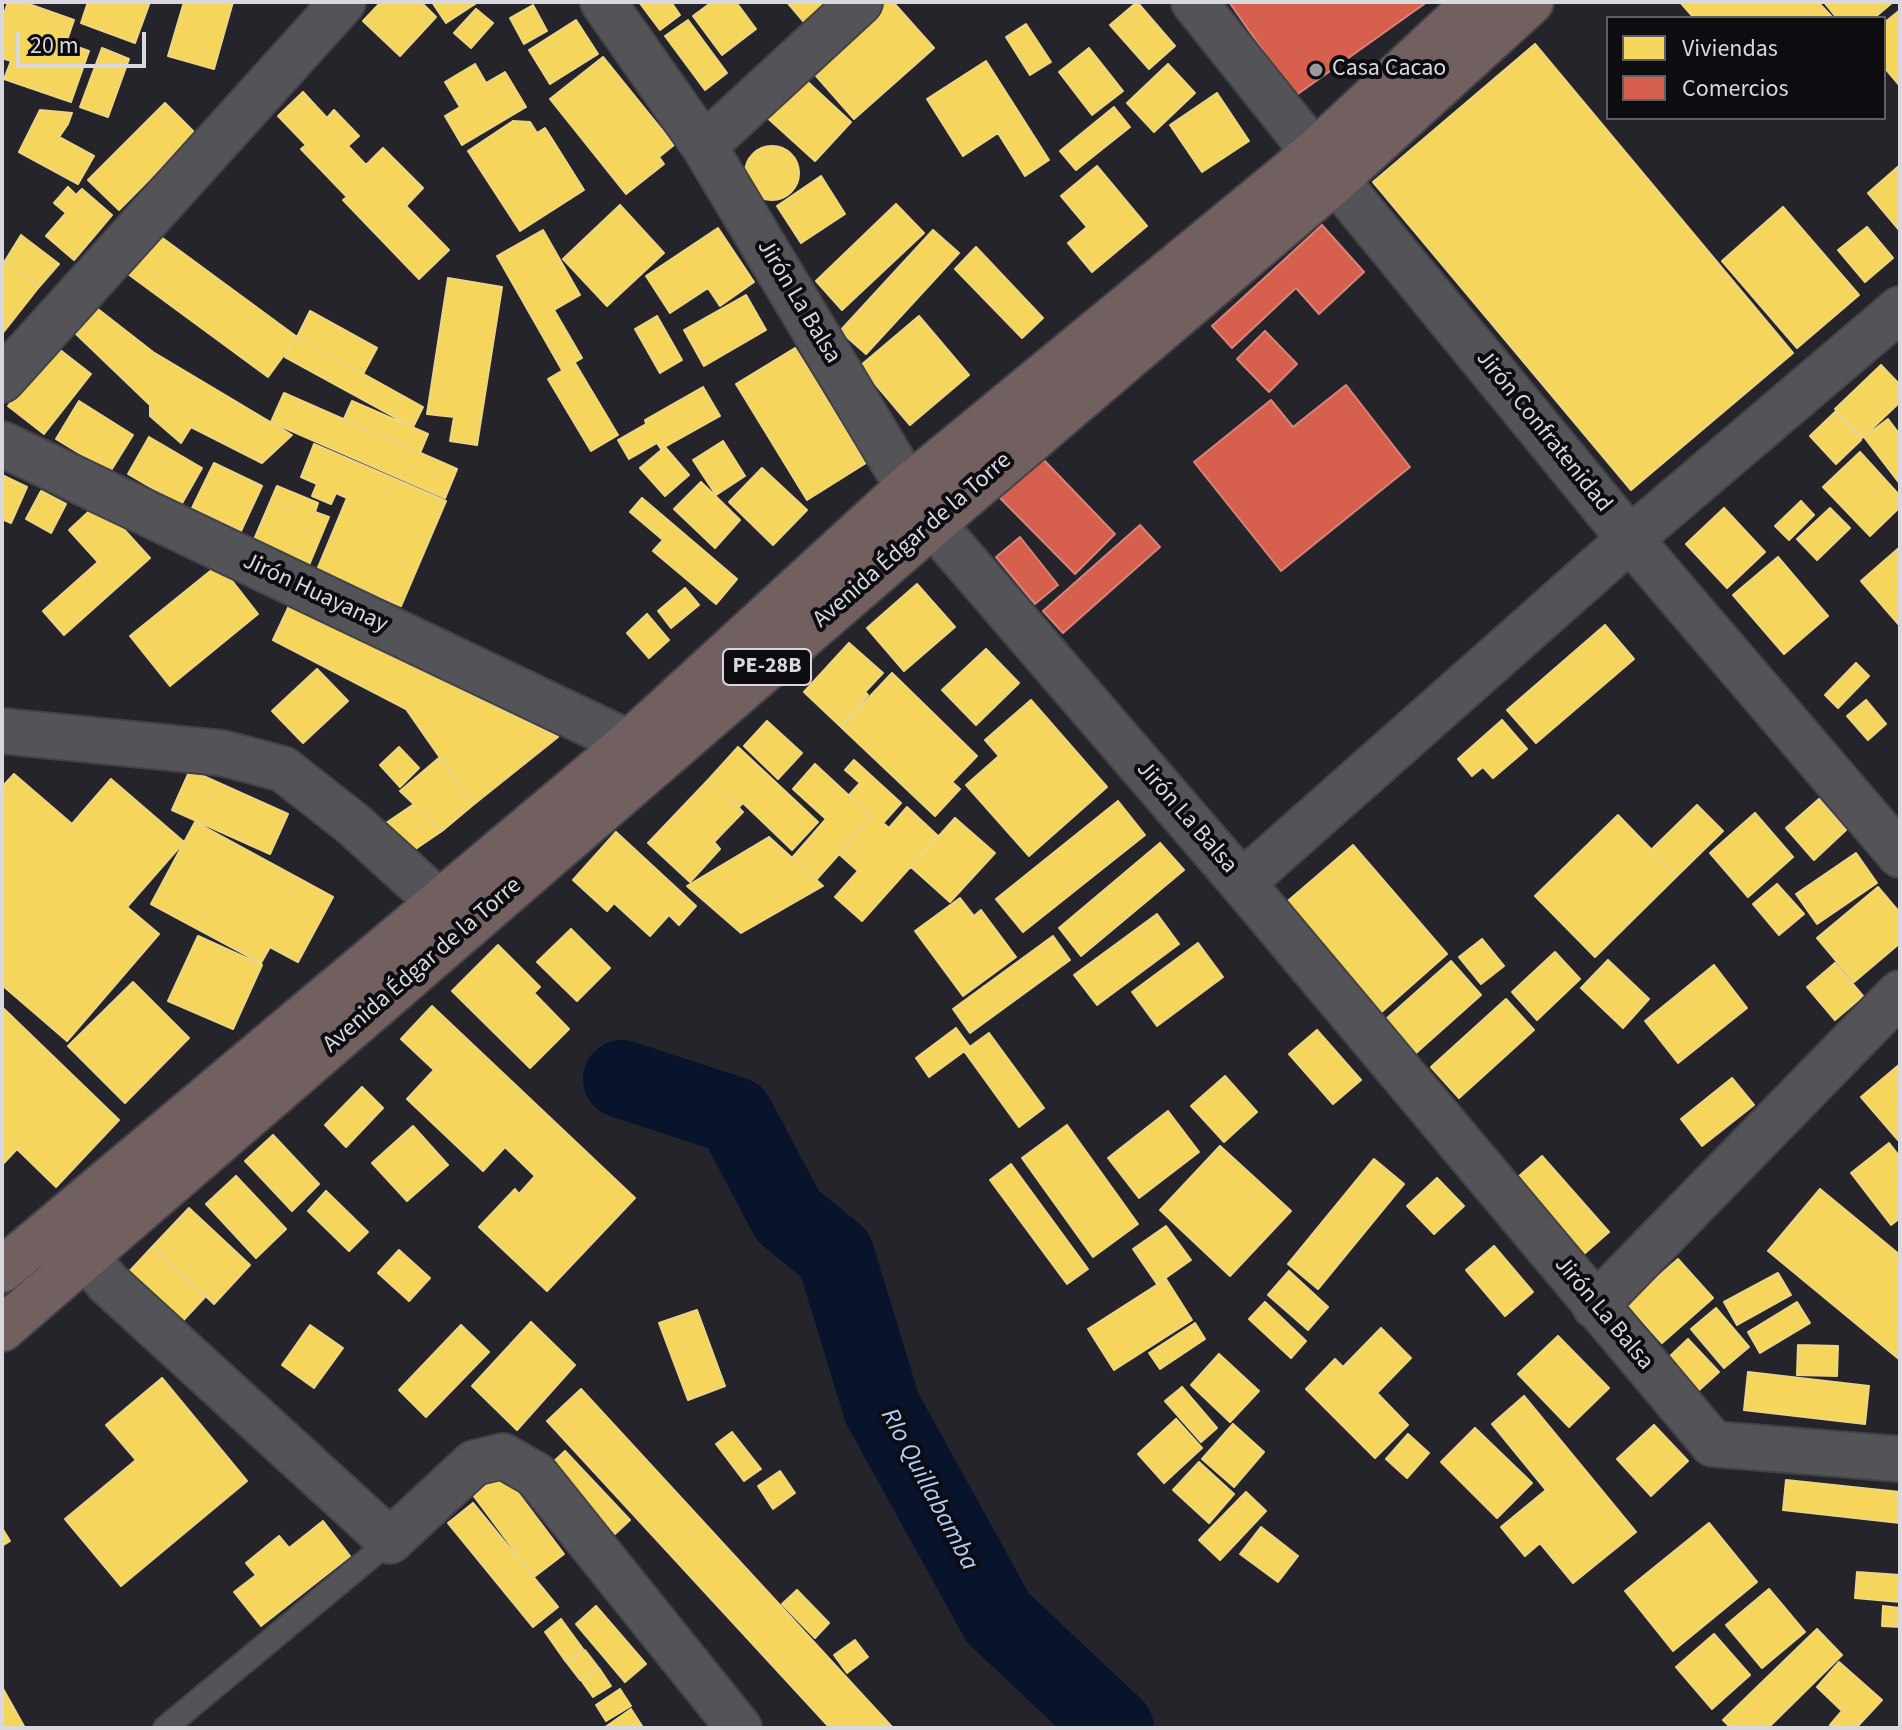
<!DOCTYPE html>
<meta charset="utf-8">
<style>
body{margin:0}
#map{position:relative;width:1902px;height:1730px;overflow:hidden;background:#25242a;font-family:"Source Sans 3",sans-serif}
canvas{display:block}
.frame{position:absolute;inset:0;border:4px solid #d9d8df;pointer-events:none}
.legend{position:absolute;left:1606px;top:16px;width:280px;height:104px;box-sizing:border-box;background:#0c0c11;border:2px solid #5e5e63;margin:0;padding:10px 14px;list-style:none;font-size:24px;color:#d9d8df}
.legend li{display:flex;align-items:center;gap:16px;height:40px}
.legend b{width:40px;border:2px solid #5e5e63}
.scale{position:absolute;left:16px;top:32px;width:130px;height:36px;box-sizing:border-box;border:4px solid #d9d8df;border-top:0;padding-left:10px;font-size:24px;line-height:28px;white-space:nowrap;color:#d9d8df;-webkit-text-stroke:6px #0c0c11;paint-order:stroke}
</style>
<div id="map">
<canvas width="1902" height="1730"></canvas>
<div class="frame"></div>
<ul class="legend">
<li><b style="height:22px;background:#f6d55c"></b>Viviendas</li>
<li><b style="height:22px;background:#d6604d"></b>Comercios</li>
</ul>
<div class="scale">20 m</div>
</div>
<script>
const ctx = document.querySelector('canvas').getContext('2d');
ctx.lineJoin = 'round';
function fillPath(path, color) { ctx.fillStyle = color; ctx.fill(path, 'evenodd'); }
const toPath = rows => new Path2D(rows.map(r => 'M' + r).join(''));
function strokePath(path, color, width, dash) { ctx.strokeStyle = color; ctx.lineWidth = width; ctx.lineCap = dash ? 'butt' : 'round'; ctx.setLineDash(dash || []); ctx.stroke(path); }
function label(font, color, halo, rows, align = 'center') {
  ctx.font = font + ' "Source Sans 3",sans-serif'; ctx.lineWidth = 8; ctx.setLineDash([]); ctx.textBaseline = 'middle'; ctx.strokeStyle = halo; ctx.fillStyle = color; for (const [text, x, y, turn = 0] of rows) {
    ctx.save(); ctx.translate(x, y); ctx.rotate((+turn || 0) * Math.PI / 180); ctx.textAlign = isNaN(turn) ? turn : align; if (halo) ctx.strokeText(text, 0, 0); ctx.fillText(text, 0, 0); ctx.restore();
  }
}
const homes = toPath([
 [8,2,23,2,74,20,66,43,89,51,71,102,4,79,11,61,2,58,2,20,8,2],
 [88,2,150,2,135,43,81,23,88,2],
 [184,2,233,2,214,69,168,56,184,2],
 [381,2,421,2,436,17,400,56,363,21,381,2],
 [432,2,478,2,446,23,432,2],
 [639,2,671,2,680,15,660,30,639,2],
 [712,2,736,2,756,29,722,55,693,16,712,2],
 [787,2,840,2,809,28,787,2],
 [885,2,893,2,934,48,854,119,810,69,885,2],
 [1137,2,1175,46,1149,69,1110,25,1137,2],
 [1680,2,1818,2,1833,18,1694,18,1680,2],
 [1824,2,1893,2,1874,18,1837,18,1824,2],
 [533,5,547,31,524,44,510,18,533,5],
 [476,9,493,23,471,48,454,33,476,9],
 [1900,10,1900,86,1884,67,1884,23,1900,10],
 [576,20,598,54,550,84,529,50,576,20],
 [688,20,727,73,705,90,665,36,688,20],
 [1026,24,1051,62,1030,75,1006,37,1026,24],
 [1535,44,1793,353,1631,490,1373,182,1535,44],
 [102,48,129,59,108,117,80,107,102,48],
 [1089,48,1123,91,1092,115,1059,72,1089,48],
 [603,57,674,145,659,157,664,164,626,194,550,99,603,57],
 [986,61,1049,160,1025,176,998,133,963,156,927,99,986,61],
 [475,64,486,83,505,72,526,107,462,145,445,116,460,107,445,82,475,64],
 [1168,64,1195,93,1154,132,1127,103,1168,64],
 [797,72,851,122,815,161,761,112,797,72],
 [303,92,327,118,334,110,359,136,348,146,366,165,383,148,423,188,406,206,449,250,419,279,343,200,347,197,301,149,306,145,278,116,303,92],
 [1217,93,1249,141,1202,172,1170,125,1217,93],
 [165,103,195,133,119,210,88,180,165,103],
 [1114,107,1130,127,1076,170,1060,151,1114,107],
 [40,110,72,113,68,124,59,137,94,156,78,184,19,152,40,110],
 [513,121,530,122,537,133,545,128,584,190,520,231,468,151,513,121],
 '745 173a27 27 0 1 1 54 0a27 27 0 1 1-54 0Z',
 [1900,165,1900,231,1868,193,1900,165],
 [1097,166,1147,226,1092,272,1068,243,1087,227,1061,196,1097,166],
 [821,176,845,214,801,243,777,206,821,176],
 [68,187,76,195,82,189,112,215,74,260,46,236,66,213,54,203,68,187],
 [896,204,924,233,842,310,816,281,896,204],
 [620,205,664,253,607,306,563,259,620,205],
 [1783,207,1859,295,1797,348,1722,261,1783,207],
 [1867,227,1893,258,1865,282,1838,250,1867,227],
 [718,228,754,282,720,306,708,288,670,313,646,276,718,228],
 [543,230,580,295,554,310,582,358,562,370,497,256,543,230],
 [933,230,959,253,866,354,840,331,933,230],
 [157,234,297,337,268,377,128,274,157,234],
 [21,235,59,264,39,287,5,261,21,235],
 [976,247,1043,318,1022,338,955,269,976,247],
 [5,261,39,287,2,334,2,265,5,261],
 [448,278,502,287,477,445,450,441,454,417,427,414,448,278],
 [746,295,766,330,704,366,684,330,746,295],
 [94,306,153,352,292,435,262,463,191,427,181,443,150,416,150,405,75,333,94,306],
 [310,311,377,348,363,374,297,337,310,311],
 [657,316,682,360,660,373,635,329,657,316],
 [919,316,969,375,910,425,860,366,919,316],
 [297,337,423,407,413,427,285,357,297,337],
 [55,346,91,374,44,434,8,406,55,346],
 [795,348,866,463,807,500,736,384,795,348],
 [575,363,618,435,591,451,548,379,575,363],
 [1881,365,1900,385,1900,402,1862,438,1835,409,1881,365],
 [703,387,720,416,661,449,657,443,629,459,618,440,646,424,645,420,703,387],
 [284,393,457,469,445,498,271,422,284,393],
 [79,401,133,435,110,472,56,439,79,401],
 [352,401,428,434,420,453,344,419,352,401],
 [1835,412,1861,440,1836,464,1810,436,1835,412],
 [1888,419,1900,435,1900,484,1864,437,1888,419],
 [149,437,202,468,181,505,128,474,149,437],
 [723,441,745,476,716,495,693,460,723,441],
 [314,444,446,501,401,606,317,570,347,498,336,493,331,504,312,496,317,484,301,477,314,444],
 [665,447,689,475,665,496,640,468,665,447],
 [1860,452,1900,496,1900,507,1870,536,1823,487,1860,452],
 [214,463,262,486,241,531,192,508,214,463],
 [762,468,807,510,773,545,729,502,762,468],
 [2,475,27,487,11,523,2,519,2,475],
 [701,482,740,520,715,548,674,509,701,482],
 [277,486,318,503,315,512,329,517,309,565,253,542,277,486],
 [41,491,66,504,51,533,26,519,41,491],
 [642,498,737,579,716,604,653,551,663,540,630,512,642,498],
 [1801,501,1814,515,1789,540,1775,526,1801,501],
 [99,502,150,558,64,635,43,611,98,562,69,530,99,502],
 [1724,508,1765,552,1727,588,1686,544,1724,508],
 [1830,508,1850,528,1817,560,1797,539,1830,508],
 [1900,547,1900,626,1861,581,1900,547],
 [1778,557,1828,616,1784,654,1733,595,1778,557],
 [219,564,258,614,170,686,130,636,219,564],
 [917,584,955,627,904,671,867,628,917,584],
 [685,588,699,605,671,628,658,611,685,588],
 [289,606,558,737,473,805,406,709,273,640,289,606],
 [647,614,669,640,649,658,627,633,647,614],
 [1605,625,1634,659,1536,743,1507,710,1605,625],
 [849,643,883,673,865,692,868,695,840,726,804,692,849,643],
 [986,649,1019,683,976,725,942,690,986,649],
 [1856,663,1869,676,1838,708,1825,695,1856,663],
 [317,669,348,701,303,743,272,711,317,669],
 [892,673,977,756,952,782,960,789,935,816,841,727,892,673],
 [1031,700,1107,787,1029,856,966,785,999,756,985,740,1031,700],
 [1866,700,1886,724,1868,740,1847,716,1866,700],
 [1502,720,1527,749,1493,778,1483,767,1472,776,1458,759,1502,720],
 [767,721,802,753,778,779,744,746,767,721],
 [399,747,419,768,400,787,380,765,399,747],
 [738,747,818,822,792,850,743,803,738,808,709,779,738,747],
 [440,757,473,805,442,831,400,791,440,757],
 [854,760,901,803,883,823,889,828,907,807,938,836,862,921,835,897,858,871,839,854,872,817,849,795,860,783,845,770,854,760],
 [815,764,872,817,816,880,792,858,826,819,793,789,815,764],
 [190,770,288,814,270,854,172,810,190,770],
 [14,774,72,824,111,779,184,842,127,907,159,934,67,1041,2,985,2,787,14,774],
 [709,779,743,812,714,842,720,849,690,882,648,843,709,779],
 [1819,799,1846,830,1814,860,1786,828,1819,799],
 [1118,801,1145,835,1023,932,996,899,1118,801],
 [414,804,442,831,411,852,386,823,414,804],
 [1697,805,1723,831,1677,876,1651,850,1697,805],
 [1755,813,1793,857,1748,897,1710,853,1755,813],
 [1618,815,1677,876,1595,957,1535,896,1618,815],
 [955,818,995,853,950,902,911,867,955,818],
 [195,822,333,897,298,962,270,947,261,963,151,904,195,822],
 [616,832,696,906,679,925,669,915,650,936,614,903,607,911,573,880,616,832],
 [769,837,823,886,741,933,687,886,769,837],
 [1160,843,1184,870,1081,956,1059,928,1160,843],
 [1353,845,1447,954,1377,1016,1282,906,1353,845],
 [1856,853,1877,883,1817,924,1796,894,1856,853],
 [1777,884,1804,914,1779,935,1753,904,1777,884],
 [1878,887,1900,913,1900,943,1854,982,1817,938,1878,887],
 [960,898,974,916,981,910,1016,957,963,996,915,931,960,898],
 [1157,914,1179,944,1097,1005,1074,975,1157,914],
 [571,929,610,968,577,1001,537,962,571,929],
 [198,936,262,965,233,1029,168,1001,198,936],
 [1053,936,1070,960,970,1033,953,1009,1053,936],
 [1482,939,1504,966,1481,984,1459,957,1482,939],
 [1198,943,1223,977,1157,1026,1132,992,1198,943],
 [498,945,540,987,534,993,569,1029,530,1068,452,991,498,945],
 [1555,952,1580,979,1537,1020,1512,992,1555,952],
 [1608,960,1649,999,1623,1028,1581,988,1608,960],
 [1451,961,1481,995,1416,1053,1386,1019,1451,961],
 [1835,963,1863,996,1835,1020,1807,987,1835,963],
 [1714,965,1747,1008,1678,1063,1645,1021,1714,965],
 [133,982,189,1038,125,1103,68,1046,133,982],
 [1506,999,1534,1030,1459,1098,1431,1067,1506,999],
 [432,1006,635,1198,547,1291,479,1227,515,1189,519,1194,535,1176,505,1147,483,1171,407,1099,434,1070,401,1039,432,1006],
 [2,1007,119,1120,56,1187,17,1149,2,1165,2,1007],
 [956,1028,970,1047,929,1077,916,1058,956,1028],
 [1317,1030,1361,1080,1333,1104,1289,1054,1317,1030],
 [989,1033,1044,1108,1019,1127,964,1051,989,1033],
 [1900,1064,1900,1139,1898,1140,1861,1097,1900,1064],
 [1225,1076,1257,1112,1224,1142,1191,1106,1225,1076],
 [1732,1078,1754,1105,1702,1146,1681,1119,1732,1078],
 [362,1087,383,1108,346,1147,325,1125,362,1087],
 [1168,1111,1199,1152,1139,1198,1108,1158,1168,1111],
 [1067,1125,1138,1224,1093,1257,1022,1158,1067,1125],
 [413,1126,448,1165,407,1201,372,1163,413,1126],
 [273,1135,319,1184,292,1211,245,1161,273,1135],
 [1889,1143,1900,1157,1900,1218,1891,1225,1851,1173,1889,1143],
 [1220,1146,1291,1211,1230,1276,1160,1210,1220,1146],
 [1542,1156,1609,1232,1576,1261,1509,1185,1542,1156],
 [1374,1159,1404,1184,1318,1289,1288,1264,1374,1159],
 [1011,1164,1088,1269,1067,1284,990,1180,1011,1164],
 [236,1176,286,1229,256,1258,206,1204,236,1176],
 [1437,1178,1464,1206,1434,1234,1407,1206,1437,1178],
 [1820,1189,1900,1255,1900,1360,1768,1251,1820,1189],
 [326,1191,368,1232,349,1251,308,1211,326,1191],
 [189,1208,250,1265,214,1304,153,1246,189,1208],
 [1166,1226,1191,1260,1157,1284,1133,1249,1166,1226],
 [153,1246,205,1297,179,1325,126,1275,153,1246],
 [1494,1246,1533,1292,1505,1316,1466,1270,1494,1246],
 [399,1250,430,1278,409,1301,378,1273,399,1250],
 [1678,1259,1713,1298,1662,1343,1627,1304,1678,1259],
 [1289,1271,1328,1307,1308,1330,1268,1295,1289,1271],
 [1778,1273,1791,1295,1737,1325,1724,1302,1778,1273],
 [1166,1279,1192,1320,1114,1370,1088,1329,1166,1279],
 [1265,1302,1306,1341,1291,1358,1249,1319,1265,1302],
 [1797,1302,1810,1323,1760,1353,1748,1332,1797,1302],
 [1716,1308,1749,1347,1724,1368,1691,1329,1716,1308],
 [697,1310,725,1386,688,1400,659,1323,697,1310],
 [531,1322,575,1365,517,1430,472,1386,531,1322],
 [1195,1323,1205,1339,1160,1369,1149,1353,1195,1323],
 [310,1325,343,1348,314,1388,282,1365,310,1325],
 [461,1325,489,1352,426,1417,399,1390,461,1325],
 [1381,1328,1411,1358,1377,1393,1408,1425,1375,1458,1306,1389,1335,1359,1343,1367,1381,1328],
 [1558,1336,1609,1388,1569,1427,1518,1374,1558,1336],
 [1688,1339,1719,1372,1697,1392,1667,1359,1688,1339],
 [1798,1345,1838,1346,1837,1376,1797,1375,1798,1345],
 [1219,1354,1259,1391,1230,1422,1191,1385,1219,1354],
 [1748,1372,1869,1386,1865,1424,1744,1410,1748,1372],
 [162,1378,247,1481,121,1586,65,1519,136,1460,106,1425,162,1378],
 [1182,1387,1217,1428,1201,1442,1165,1401,1182,1387],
 [581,1389,893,1728,830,1728,547,1421,581,1389],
 [1524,1396,1636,1532,1573,1583,1540,1543,1525,1556,1501,1527,1546,1490,1492,1424,1524,1396],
 [1176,1419,1202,1448,1164,1483,1138,1454,1176,1419],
 [1233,1424,1264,1452,1234,1487,1202,1459,1233,1424],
 [1654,1425,1688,1461,1651,1496,1617,1459,1654,1425],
 [1475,1428,1532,1483,1497,1518,1441,1462,1475,1428],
 [732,1432,761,1469,744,1481,716,1444,732,1432],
 [1408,1434,1429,1453,1407,1478,1386,1459,1408,1434],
 [565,1451,630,1520,615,1534,550,1465,565,1451],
 [1199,1462,1234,1494,1209,1523,1173,1490,1199,1462],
 [780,1471,795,1493,773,1509,758,1486,780,1471],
 [503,1473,564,1554,534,1577,473,1495,503,1473],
 [1786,1480,1900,1492,1900,1523,1783,1510,1786,1480],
 [1246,1492,1266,1511,1220,1560,1199,1540,1246,1492],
 [473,1503,558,1607,533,1627,448,1523,473,1503],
 [323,1521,350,1556,261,1626,234,1592,256,1575,246,1563,279,1536,289,1548,323,1521],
 [1709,1523,1757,1582,1673,1651,1625,1591,1709,1523],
 [1261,1527,1298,1556,1278,1582,1240,1554,1261,1527],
 [2,1528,10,1541,2,1546,2,1528],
 [1857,1572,1900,1575,1900,1602,1855,1598,1857,1572],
 [1769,1589,1805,1632,1762,1668,1726,1625,1769,1589],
 [797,1590,829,1623,815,1638,782,1604,797,1590],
 [596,1606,646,1664,625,1682,576,1624,596,1606],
 [1883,1606,1900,1608,1900,1627,1882,1626,1883,1606],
 [561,1619,583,1649,566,1662,545,1632,561,1619],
 [1817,1629,1842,1655,1768,1728,1731,1728,1723,1720,1817,1629],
 [1714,1634,1750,1675,1712,1709,1676,1667,1714,1634],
 [855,1640,868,1657,847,1673,834,1655,855,1640],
 [585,1650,598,1667,580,1680,567,1663,585,1650],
 [1839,1662,1882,1700,1856,1728,1833,1728,1830,1725,1842,1711,1817,1687,1839,1662],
 [599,1668,611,1686,593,1697,581,1680,599,1668],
 [2,1687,25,1728,2,1728,2,1687],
 [620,1689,631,1706,606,1721,596,1705,620,1689],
 [631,1709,642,1726,638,1728,604,1728,631,1709]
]);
fillPath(homes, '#f6d55c');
strokePath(homes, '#edd683', 2);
const shops = toPath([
 [1229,2,1427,2,1295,96,1229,2],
 [1322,225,1364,272,1319,314,1296,288,1232,348,1212,326,1322,225],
 [1265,331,1297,364,1269,392,1237,359,1265,331],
 [1346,385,1410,467,1281,571,1194,462,1271,400,1293,427,1346,385],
 [1041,457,1115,534,1075,574,1000,498,1041,457],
 [1140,525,1160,547,1063,633,1043,611,1140,525],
 [1020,537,1058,585,1035,604,996,557,1020,537]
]);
fillPath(shops, '#d6604d');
strokePath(shops, '#d78479', 2);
strokePath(toPath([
 [622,1079,735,1116,788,1216,835,1254,882,1408,998,1618,1115,1728]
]), '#08132c', 78);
const lane = toPath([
 [165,1728,390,1541]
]);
const street = toPath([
 [603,2,704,146,908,487,933,524,1242,883,1713,1444,1900,1459],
 [1194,2,1336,180,1630,539,1900,855],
 [704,146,860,2],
 [2,380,343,2],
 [2,444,629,743],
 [2,731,222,753,283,769,353,824,439,902],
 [1242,883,1630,539,1900,309],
 [61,1227,108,1283,390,1541,474,1463,503,1456,536,1475,739,1728],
 [1595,1306,1900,993]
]);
const highway = toPath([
 [2,1270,629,743,908,487,1315,152,1476,2],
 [2,1329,933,524,1336,180,1531,2]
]);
strokePath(lane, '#424247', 26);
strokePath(street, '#424247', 48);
strokePath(highway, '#424247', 48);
strokePath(lane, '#545358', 22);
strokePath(street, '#545358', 44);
strokePath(highway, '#71605f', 44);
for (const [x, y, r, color] of [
 [1316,70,8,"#9a99a0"]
]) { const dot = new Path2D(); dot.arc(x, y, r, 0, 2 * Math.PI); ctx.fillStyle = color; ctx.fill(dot); strokePath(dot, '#0c0c11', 3); }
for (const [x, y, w] of [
 [767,667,88]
]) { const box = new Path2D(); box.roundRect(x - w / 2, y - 18, w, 36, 6); ctx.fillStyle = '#0c0c11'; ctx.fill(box); strokePath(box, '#d9d8df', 2); }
label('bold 22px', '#d9d8df', null, [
 ["PE-28B",767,667]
]);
label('24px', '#d9d8df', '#0c0c11', [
 ["Casa Cacao",1332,70]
], 'left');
label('24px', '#d9d8df', '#0c0c11', [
 ["Jirón La Balsa",798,302,59],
 ["Jirón Confratenidad",1543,432,51],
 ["Avenida Édgar de la Torre",913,541,-41],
 ["Jirón Huayanay",315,594,25],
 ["Jirón La Balsa",1186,818,49],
 ["Avenida Édgar de la Torre",423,966,-41],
 ["Jirón La Balsa",1603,1314,50]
]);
label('italic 26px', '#b3cdfa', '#0c0c11', [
 ["RIo Quillabamba",928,1490,62]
]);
</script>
